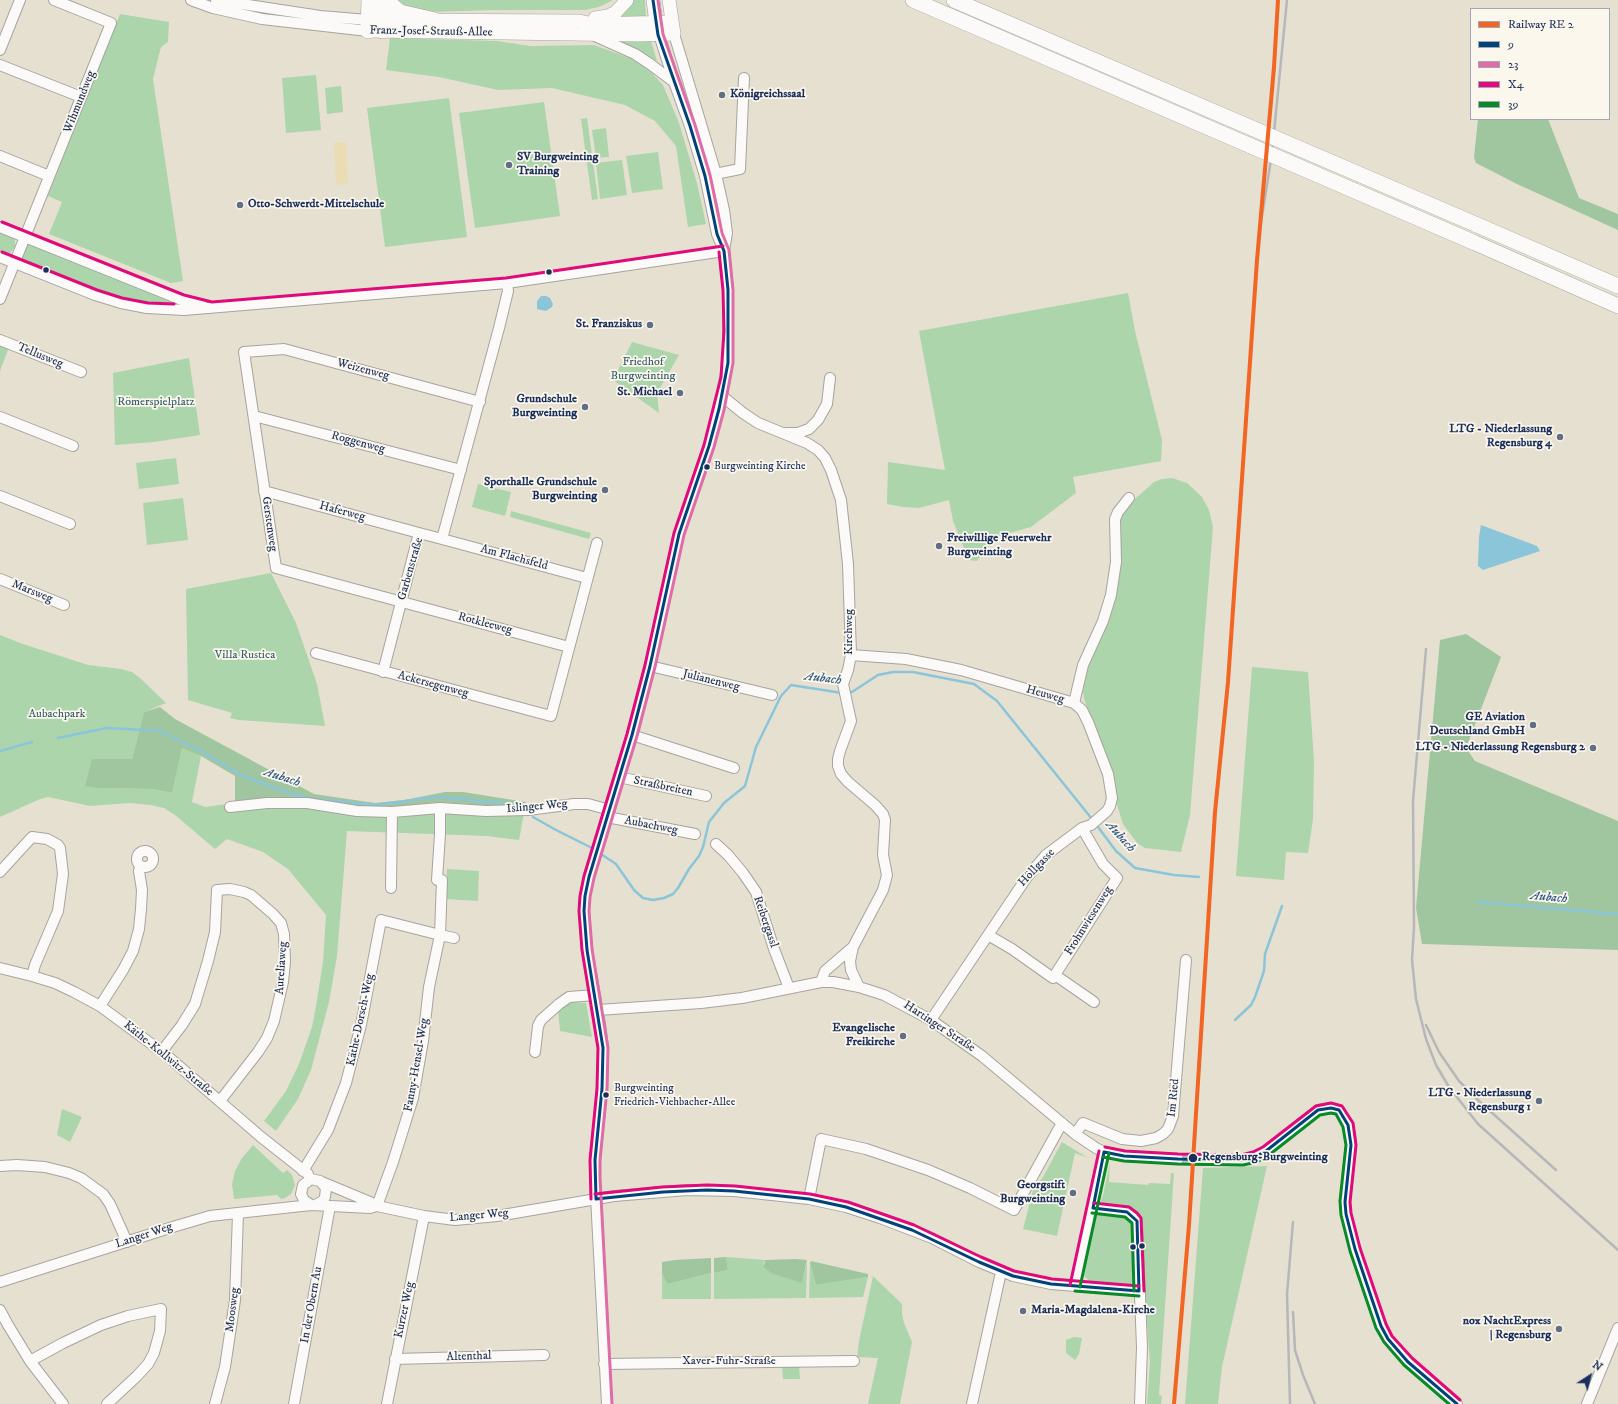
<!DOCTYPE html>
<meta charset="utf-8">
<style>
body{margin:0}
#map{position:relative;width:1618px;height:1404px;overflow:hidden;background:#e6e0d0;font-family:"IM FELL DW Pica",serif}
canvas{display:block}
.legend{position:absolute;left:1470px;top:8px;width:140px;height:112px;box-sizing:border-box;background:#fbf7ec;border:1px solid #a1a7b3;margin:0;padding:5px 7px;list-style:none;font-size:12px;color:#1b2f5e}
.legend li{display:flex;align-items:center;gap:8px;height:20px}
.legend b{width:20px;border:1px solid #a1a7b3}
.north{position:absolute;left:1570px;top:1356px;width:40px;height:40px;-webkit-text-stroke:3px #fbf7ec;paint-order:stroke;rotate:36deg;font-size:11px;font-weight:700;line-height:16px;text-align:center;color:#1b2f5e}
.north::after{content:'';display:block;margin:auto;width:14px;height:18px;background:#1b2f5e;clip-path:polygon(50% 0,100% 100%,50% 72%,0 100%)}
</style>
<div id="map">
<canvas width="1618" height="1404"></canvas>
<ul class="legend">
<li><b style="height:5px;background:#f26522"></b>Railway RE 2</li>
<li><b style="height:5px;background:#004379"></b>9</li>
<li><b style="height:5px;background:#df6ca7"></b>23</li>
<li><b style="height:5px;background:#e00a7a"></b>X4</li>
<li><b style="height:5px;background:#088a29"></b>39</li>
</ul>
<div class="north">N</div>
</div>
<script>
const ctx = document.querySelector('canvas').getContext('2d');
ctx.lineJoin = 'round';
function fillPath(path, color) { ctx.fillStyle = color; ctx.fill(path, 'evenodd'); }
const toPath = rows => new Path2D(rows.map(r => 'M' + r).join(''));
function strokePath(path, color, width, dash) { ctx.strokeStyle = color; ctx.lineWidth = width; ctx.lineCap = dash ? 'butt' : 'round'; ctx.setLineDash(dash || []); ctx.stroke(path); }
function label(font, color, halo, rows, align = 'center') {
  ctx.font = font + ' "IM FELL DW Pica",serif'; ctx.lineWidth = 3.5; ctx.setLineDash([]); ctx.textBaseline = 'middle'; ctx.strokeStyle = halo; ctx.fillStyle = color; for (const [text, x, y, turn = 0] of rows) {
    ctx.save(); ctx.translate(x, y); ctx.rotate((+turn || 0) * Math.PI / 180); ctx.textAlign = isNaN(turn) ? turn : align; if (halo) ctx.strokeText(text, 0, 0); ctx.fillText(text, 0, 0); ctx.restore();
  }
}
fillPath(toPath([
 [393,0,613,0,599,7,585,10,495,10,429,12,405,8],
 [633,0,645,0,646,18,622,17,620,15],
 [120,14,169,22,168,42,161,47,153,79,183,281,171,283,49,234,62,202,48,196],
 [390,38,497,41,530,46,594,45,635,60,652,73,663,85,679,123,697,183,706,224,688,227,676,146,655,121,625,105,552,88,498,90,439,77,386,70],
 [621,41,651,41,657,61,621,42],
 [316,75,321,130,286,133,282,78],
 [341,86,343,112,327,114,325,88],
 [449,98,467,237,385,247,367,108],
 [544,102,560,216,475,228,459,113],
 [587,118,598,199,592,200,581,119],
 [606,128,609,157,596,158,592,130],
 [658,152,663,189,632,193,626,156],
 [622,160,627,195,600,199,596,163],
 [0,231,15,239,15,247,9,254,4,256,0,254],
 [29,243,179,302,180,307,145,304,106,295,26,263,23,260,22,255,25,247],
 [1128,293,1135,331,1162,440,1161,461,1073,477,1076,493,1031,527,996,537,977,561,969,560,953,521,949,500,919,508,903,507,887,504,888,462,945,470,919,331],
 [632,342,679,355,657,393,659,413,613,380],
 [0,343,9,347,0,371],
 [189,358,200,435,154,442,115,445,113,373],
 [176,458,179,484,139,489,136,463],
 [1172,478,1187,483,1202,497,1209,510,1213,527,1190,815,1181,852,1145,848,1137,843,1123,824,1115,798,1110,774,1084,699,1083,691,1086,671,1111,609,1118,522,1126,507,1154,482,1162,479],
 [478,484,511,492,505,516,472,507],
 [183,498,188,540,147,545,143,503],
 [511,511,591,533,589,539,510,517],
 [271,573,296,623,317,684,325,726,239,720,230,718,232,713,188,700,186,589],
 [0,635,20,643,88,665,121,669,132,672,140,678,166,703,144,712,132,759,92,760,98,788,152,789,172,793,182,747,201,756,192,802,205,807,235,803,235,776,374,809,438,802,525,808,519,840,487,836,347,831,337,956,329,1002,311,1070,298,1099,276,1131,264,1121,286,1091,299,1064,312,1027,316,1006,323,962,326,915,288,869,263,852,227,839,215,849,175,815,164,808,151,805,130,803,90,806,48,797,40,799,0,817],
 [1252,667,1308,672,1314,761,1313,819,1308,853,1286,852,1284,880,1236,876],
 [447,869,479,871,478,901,445,899],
 [572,1002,586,1003,592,1037,560,1031,558,1010,565,1004],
 [62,1109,82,1117,70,1142,57,1135],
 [1062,1142,1088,1158,1075,1153,1057,1236,1023,1229,1033,1190,1043,1177],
 [253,1145,283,1173,287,1170,292,1175,295,1185,291,1194,285,1198,281,1199,277,1195,234,1199,232,1184,235,1171,242,1158],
 [1110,1163,1109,1182,1148,1185,1149,1183,1170,1184,1171,1173,1174,1173,1159,1395,1162,1396,1161,1404,1147,1404,1150,1362,1144,1286,1091,1282,1084,1276,1094,1222,1103,1195],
 [1267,1166,1222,1367,1218,1404,1185,1404,1203,1168],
 [726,1257,765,1260,763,1264,802,1282,807,1263,806,1298,714,1299,714,1273,728,1270],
 [810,1263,816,1285,868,1277,863,1297,809,1298],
 [662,1273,665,1280,668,1284,711,1273,711,1299,662,1299],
 [873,1276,902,1304,902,1314,904,1323,912,1342,900,1404,868,1404,878,1358,857,1357,859,1341],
 [1074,1337,1082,1338,1079,1354,1075,1360,1066,1353,1066,1340],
 [799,1365,800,1379,783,1379,782,1366]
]), '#acd5ab');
fillPath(toPath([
 [1478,119,1548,119,1579,198,1618,214,1618,230,1517,184,1476,163,1474,157],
 [1466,634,1501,657,1466,748,1475,761,1618,821,1618,950,1422,944,1416,908,1440,640],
 [160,707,175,719,314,794,375,803,404,800,445,792,463,792,526,802,525,808,438,802,374,809,235,803,235,776,201,756,182,748,172,793,152,789,98,788,85,786,92,759,132,759,144,712],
 [726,1257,728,1270,714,1273,714,1258],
 [711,1258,711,1273,668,1284,665,1280,662,1273,662,1262,675,1260],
 [796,1259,807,1260,802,1283,771,1273,764,1267,765,1260],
 [811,1261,868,1274,868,1277,816,1285,810,1263]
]), '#a0c6a0');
fillPath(toPath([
 [334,142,346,142,348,184,336,185]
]), '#eaddb4');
fillPath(toPath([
 [541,296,546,296,550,298,553,304,552,307,546,311,537,309,537,301],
 [1481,525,1537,546,1540,551,1483,570,1478,566,1479,537]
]), '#8ac5da');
strokePath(toPath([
 [847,692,852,692,878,675,893,672,913,672,974,684,997,701,1092,819],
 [58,738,107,728,160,731,201,751,243,776,292,794,314,799,374,805,438,797,512,804],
 [0,751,32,742],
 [533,817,556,830,594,849],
 [1095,823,1116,851,1135,868,1174,875,1199,877],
 [598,852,616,864,634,890,643,898,653,900,664,898,673,894,678,888,689,869,699,856,703,847,709,822,724,803,745,786,756,747,781,696,791,685,842,693],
 [1478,902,1618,914],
 [1235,1020,1251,1005,1255,997,1264,971,1265,954,1282,906]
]), '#8ac5da', 2.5);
strokePath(toPath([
 [1178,1159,1196,1160]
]), '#bdbdb9', 10, [10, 5]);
const minor = toPath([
 [191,0,213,8,262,19,368,31],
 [216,0,320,16,368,20],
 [657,28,674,82,690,126,705,176,717,234,724,251],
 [597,37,635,54,650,64,674,82],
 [0,50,20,0],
 [0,65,81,97],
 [0,156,49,176],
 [710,175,740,169,744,78],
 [0,227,182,300,202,305],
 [0,257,95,295,121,303,147,308,184,310,507,283,724,251],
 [0,299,111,23,54,0],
 [0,340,81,372],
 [722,396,743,413,758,423,807,443,818,450,825,458,831,470,841,500,848,564,851,655,848,670,843,684,851,721,840,751,838,759,838,766,841,774,848,782,875,805,883,814,885,820,883,855,887,875,883,890,853,947,825,971,821,982],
 [480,402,284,349,244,352,276,568,569,647],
 [254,416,461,470],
 [0,417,73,446],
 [786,433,798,433,809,429,818,420,827,404,830,378],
 [264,491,419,533],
 [0,496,70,524],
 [442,539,587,578],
 [0,579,64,605],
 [316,653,551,716,597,543],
 [851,655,906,659,961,670,1074,703,1083,665,1103,621,1111,595,1116,562,1115,519,1118,512,1129,498],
 [650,666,772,695],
 [383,672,419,533,442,539,499,328,508,291,507,283],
 [632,735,734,768],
 [619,777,706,796],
 [230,807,267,803,307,803,357,811,392,812],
 [607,817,695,834],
 [716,844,728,855,743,873,756,892,774,949,789,988],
 '137 859a8 8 0 1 1 16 0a8 8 0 1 1-16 0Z',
 [0,872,32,837,47,839,58,845,60,848,63,874,58,911,35,965,32,976],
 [391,888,392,812,440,808,486,811,528,810,574,804,588,804,610,810],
 [988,935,1012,949,1053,978,1117,878,1103,864,1082,828],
 [853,947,850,961,851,970,859,987],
 [0,968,32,976,55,983,74,992,100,1006,165,1054,261,1137,308,1174],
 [1055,975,1094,1002],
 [100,1006,123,970,133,951,139,929,141,909,142,890,139,871,140,867],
 [598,1010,701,1003,742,998,821,982,833,982,859,987,884,995,931,1020,982,1056,1075,1134,1096,1148,1104,1152,1124,1156,1178,1159],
 [931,1020,1027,877,1046,855,1082,828,1091,825,1107,811,1110,806,1112,798,1108,774,1088,722,1082,710,1074,703],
 [162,1051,182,1025,195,1004,208,961,215,932,217,890,230,889,244,892,251,895,273,914,281,923,284,934,285,961,283,982,274,1021,267,1038,258,1052,220,1101],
 [535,1052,538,1026,541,1020,559,1004,569,997,595,995],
 [1075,1134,1083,1123,1122,1139,1141,1141,1156,1138,1163,1134,1168,1129,1173,1116,1186,960],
 [1196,1160,1242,1160,1255,1157,1266,1151,1318,1110,1331,1108,1339,1110,1348,1125,1350,1134,1351,1145,1345,1202,1346,1214,1355,1249,1381,1326,1388,1339,1408,1362,1457,1404],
 [0,1166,17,1165,45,1167,69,1173,81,1178,103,1194,110,1204,127,1242],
 [303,1171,328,1130,346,1083,361,1025,381,920,440,935,442,880,437,880,440,834,440,808],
 [322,1182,370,1202,377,1206],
 [809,1199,821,1139,866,1149,928,1170,970,1188,1014,1210,1062,1123],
 [315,1205,323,1201,325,1197,326,1188,320,1181,311,1179,303,1185,301,1194,304,1200,311,1205,370,1208,377,1206,424,1216,455,1220,497,1216,614,1196,687,1190,734,1191,809,1199,846,1207,880,1218,932,1238,979,1262,1013,1276,1051,1284,1139,1291],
 [377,1206,393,1162,413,1098,423,1041,429,987,440,935,454,938],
 [1093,1208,1127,1212,1134,1217,1137,1221,1142,1347,1140,1404],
 [0,1282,176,1226,210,1216,311,1205],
 [1075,1286,1104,1152],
 [0,1310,8,1325,30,1361,63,1404],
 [395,1359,544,1355],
 [30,1361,63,1343,101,1325,128,1316,161,1309,160,1331,154,1353,148,1364,137,1376,107,1404],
 [604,1364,854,1361],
 [215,1404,225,1367,235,1300,238,1214],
 [294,1404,330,1206],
 [387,1404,424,1216],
 [607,1404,595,1178,595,1160,602,1089,603,1048,600,1024,587,950,584,911,585,896,589,877,632,735,650,666,679,534,709,446,719,409,728,363,728,290,724,251,727,233,724,210,716,174,674,34],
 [972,1404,1001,1272],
 [1587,1404,1618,1328]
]);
const major = toPath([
 [653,0,656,23],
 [595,18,608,16,616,12,627,0],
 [373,20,579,21,593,24,671,22],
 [372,31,638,35,674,34,669,0]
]);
const highway = toPath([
 [383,0,383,31],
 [386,0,400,12,435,20],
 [913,0,1251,146],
 [954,0,1254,129],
 [368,31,369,0],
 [1475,224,1618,286],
 [1473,242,1618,306]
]);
strokePath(minor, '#a5a4a0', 12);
strokePath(major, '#a5a4a0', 14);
strokePath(highway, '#a5a4a0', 16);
strokePath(minor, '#fbfaf8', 10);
strokePath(major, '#fbfaf8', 13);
strokePath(highway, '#fbfaf8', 15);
strokePath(toPath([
 [1258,242,1272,153,1287,0],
 [1426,649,1413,801,1414,927,1412,960,1416,999,1426,1039,1436,1065,1449,1087,1478,1124,1618,1250],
 [1426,1025,1439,1052,1459,1081,1481,1103,1556,1170],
 [1293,1312,1295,1350,1303,1375,1315,1404],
 [1290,1404,1287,1294,1293,1222]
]), '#b6b7ba', 2.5);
const highwayBridge = toPath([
 [1254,129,1475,224],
 [1251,146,1473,242]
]);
strokePath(highwayBridge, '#a5a4a0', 16, []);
strokePath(highwayBridge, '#fbfaf8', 15);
strokePath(toPath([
 [1104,1152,1124,1156,1178,1159,1242,1160,1255,1157,1266,1151,1318,1110,1331,1108,1339,1110,1348,1125,1351,1145,1345,1202,1346,1214,1355,1249,1381,1326,1388,1339,1408,1362,1457,1404],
 [596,1199,595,1160,602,1089,603,1048,587,950,584,911,585,896,589,877,632,735,650,666,679,534,709,446,719,409,728,363,728,290,724,251,717,234,705,176,690,126,658,35,653,0],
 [596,1199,663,1192,707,1190,734,1191,809,1199,846,1207,912,1230,979,1262,1013,1276,1051,1284,1139,1291],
 [1093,1208,1127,1212,1137,1221,1139,1291],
 [1093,1208,1104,1152]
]), '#004379', 3);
strokePath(toPath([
 [612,1404,600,1178,600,1160,607,1089,608,1048,592,949,589,911,590,897,594,878,637,736,655,667,684,535,714,447,724,410,733,363,733,290,729,250,722,233,710,175,695,125,663,34,658,0]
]), '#df6ca7', 3);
strokePath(toPath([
 [2,222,184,295,212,302,506,278,723,246],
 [2,252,97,290,122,298,148,303,174,304],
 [1105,1147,1125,1151,1178,1154,1241,1155,1253,1152,1263,1147,1316,1106,1331,1103,1342,1106,1353,1123,1356,1145,1350,1202,1351,1213,1360,1248,1386,1324,1392,1336,1412,1358,1460,1400],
 [595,1194,662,1187,707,1185,735,1186,810,1194,848,1202,914,1225,981,1257,1014,1271,1052,1279,1139,1286],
 [591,1199,590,1160,597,1089,598,1048,582,950,579,911,580,896,584,876,627,734,645,665,674,533,704,445,721,377,724,331,723,290,719,252],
 [1094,1203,1129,1207,1137,1213,1141,1218,1144,1291],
 [1070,1285,1099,1151]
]), '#e00a7a', 3);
strokePath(toPath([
 [1103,1157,1124,1161,1178,1164,1243,1165,1257,1162,1269,1155,1320,1115,1331,1113,1336,1114,1343,1127,1346,1145,1340,1201,1341,1215,1350,1251,1376,1328,1384,1342,1404,1365,1449,1404],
 [1092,1213,1125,1217,1132,1223,1134,1291],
 [1080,1287,1109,1153],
 [1075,1291,1139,1296]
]), '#088a29', 3);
strokePath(toPath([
 [1174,1404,1189,1225,1215,812,1228,682,1257,260,1274,67,1278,0]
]), '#f26522', 4);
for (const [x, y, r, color] of [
 [722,95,4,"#626d86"],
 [509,165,4,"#626d86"],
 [240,205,4,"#626d86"],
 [46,270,3.5,"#1b2f5e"],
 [549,272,3.5,"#1b2f5e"],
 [650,325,4,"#626d86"],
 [680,393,4,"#626d86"],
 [585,407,4,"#626d86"],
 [1560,437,4,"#626d86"],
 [707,467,3.5,"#1b2f5e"],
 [605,490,4,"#626d86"],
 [939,546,4,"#626d86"],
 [1533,725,4,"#626d86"],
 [1593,748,4,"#626d86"],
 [903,1036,4,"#626d86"],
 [606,1095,3.5,"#1b2f5e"],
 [1539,1101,4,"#626d86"],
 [1193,1158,5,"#1b2f5e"],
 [1073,1193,4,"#626d86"],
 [1142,1246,3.5,"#1b2f5e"],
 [1133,1247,3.5,"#1b2f5e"],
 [1023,1311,4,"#626d86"],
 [1559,1329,4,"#626d86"]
]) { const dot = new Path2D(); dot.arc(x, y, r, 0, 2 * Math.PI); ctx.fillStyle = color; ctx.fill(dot); strokePath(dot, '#fbf7ec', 1.5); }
label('11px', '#1b2f5e', '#fbf7ec', [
 ["Burgweinting Kirche",714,467],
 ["Burgweinting",614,1089],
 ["Friedrich-Viehbacher-Allee",614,1103]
], 'left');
label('12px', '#1b2f5e', '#fbf7ec', [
 ["Franz-Josef-Strauß-Allee",431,32,1],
 ["Wihmundweg",80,102,-68],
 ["Tellusweg",40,356,22],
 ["Weizenweg",363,370,15],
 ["Roggenweg",358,443,15],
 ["Haferweg",342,512,15],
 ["Gerstenweg",269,524,82],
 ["Am Flachsfeld",514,558,15],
 ["Garbenstraße",411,569,-74],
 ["Marsweg",32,592,22],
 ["Rotkleeweg",485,624,15],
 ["Kirchweg",850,632,-90],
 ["Julianenweg",711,681,14],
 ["Ackersegenweg",433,685,15],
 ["Heuweg",1045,695,16],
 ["Straßbreiten",663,787,12],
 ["Islinger Weg",537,807,-5],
 ["Aubachweg",651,826,11],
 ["Höllgasse",1037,868,-47],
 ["Frohnwiesenweg",1089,921,-58],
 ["Reibergassl",765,922,71],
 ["Aureliaweg",282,968,-86],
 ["Käthe-Dorsch-Weg",361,1020,-78],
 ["Hartinger Straße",939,1027,33],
 ["Käthe-Kollwitz-Straße",168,1059,39],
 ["Fanny-Hensel-Weg",417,1065,-80],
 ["Im Ried",1174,1098,-84],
 ["Langer Weg",479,1216,-5],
 ["Langer Weg",144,1236,-18],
 ["In der Obern Au",312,1305,-80],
 ["Moosweg",233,1310,-83],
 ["Kurzer Weg",405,1310,-78],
 ["Altenthal",469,1357,-2],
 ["Xaver-Fuhr-Straße",729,1362]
]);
label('bold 12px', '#1b2f5e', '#fbf7ec', [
 ["Königreichssaal",730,95,"left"],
 ["SV Burgweinting",517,158,"left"],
 ["Training",517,172,"left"],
 ["Otto-Schwerdt-Mittelschule",248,205,"left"],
 ["St. Franziskus",642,325],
 ["St. Michael",672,393],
 ["Grundschule",577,400],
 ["Burgweinting",577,414],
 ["LTG - Niederlassung",1552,430],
 ["Regensburg 4",1552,444],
 ["Sporthalle Grundschule",597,483],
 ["Burgweinting",597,497],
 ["Freiwillige Feuerwehr",947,539,"left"],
 ["Burgweinting",947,553,"left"],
 ["GE Aviation",1525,718],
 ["Deutschland GmbH",1525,732],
 ["LTG - Niederlassung Regensburg 2",1585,748],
 ["Evangelische",895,1029],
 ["Freikirche",895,1043],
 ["LTG - Niederlassung",1531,1094],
 ["Regensburg 1",1531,1108],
 ["Georgstift",1065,1186],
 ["Burgweinting",1065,1200],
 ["Maria-Magdalena-Kirche",1031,1311,"left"],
 ["nox NachtExpress",1551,1322],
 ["| Regensburg",1551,1336]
], 'right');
label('12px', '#385e6c', '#fbf7ec', [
 ["Friedhof",643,363],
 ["Burgweinting",643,377],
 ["Römerspielplatz",156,403],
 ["Villa Rustica",245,656],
 ["Aubachpark",57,715]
]);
label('bold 12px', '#1b2f5e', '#fbf7ec', [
 ["Regensburg-Burgweinting",1202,1158]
], 'left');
label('italic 13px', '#305885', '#fbf7ec', [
 ["Aubach",823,679,7],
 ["Aubach",282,778,18],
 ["Aubach",1120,837,48],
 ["Aubach",1549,898,5]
]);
</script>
